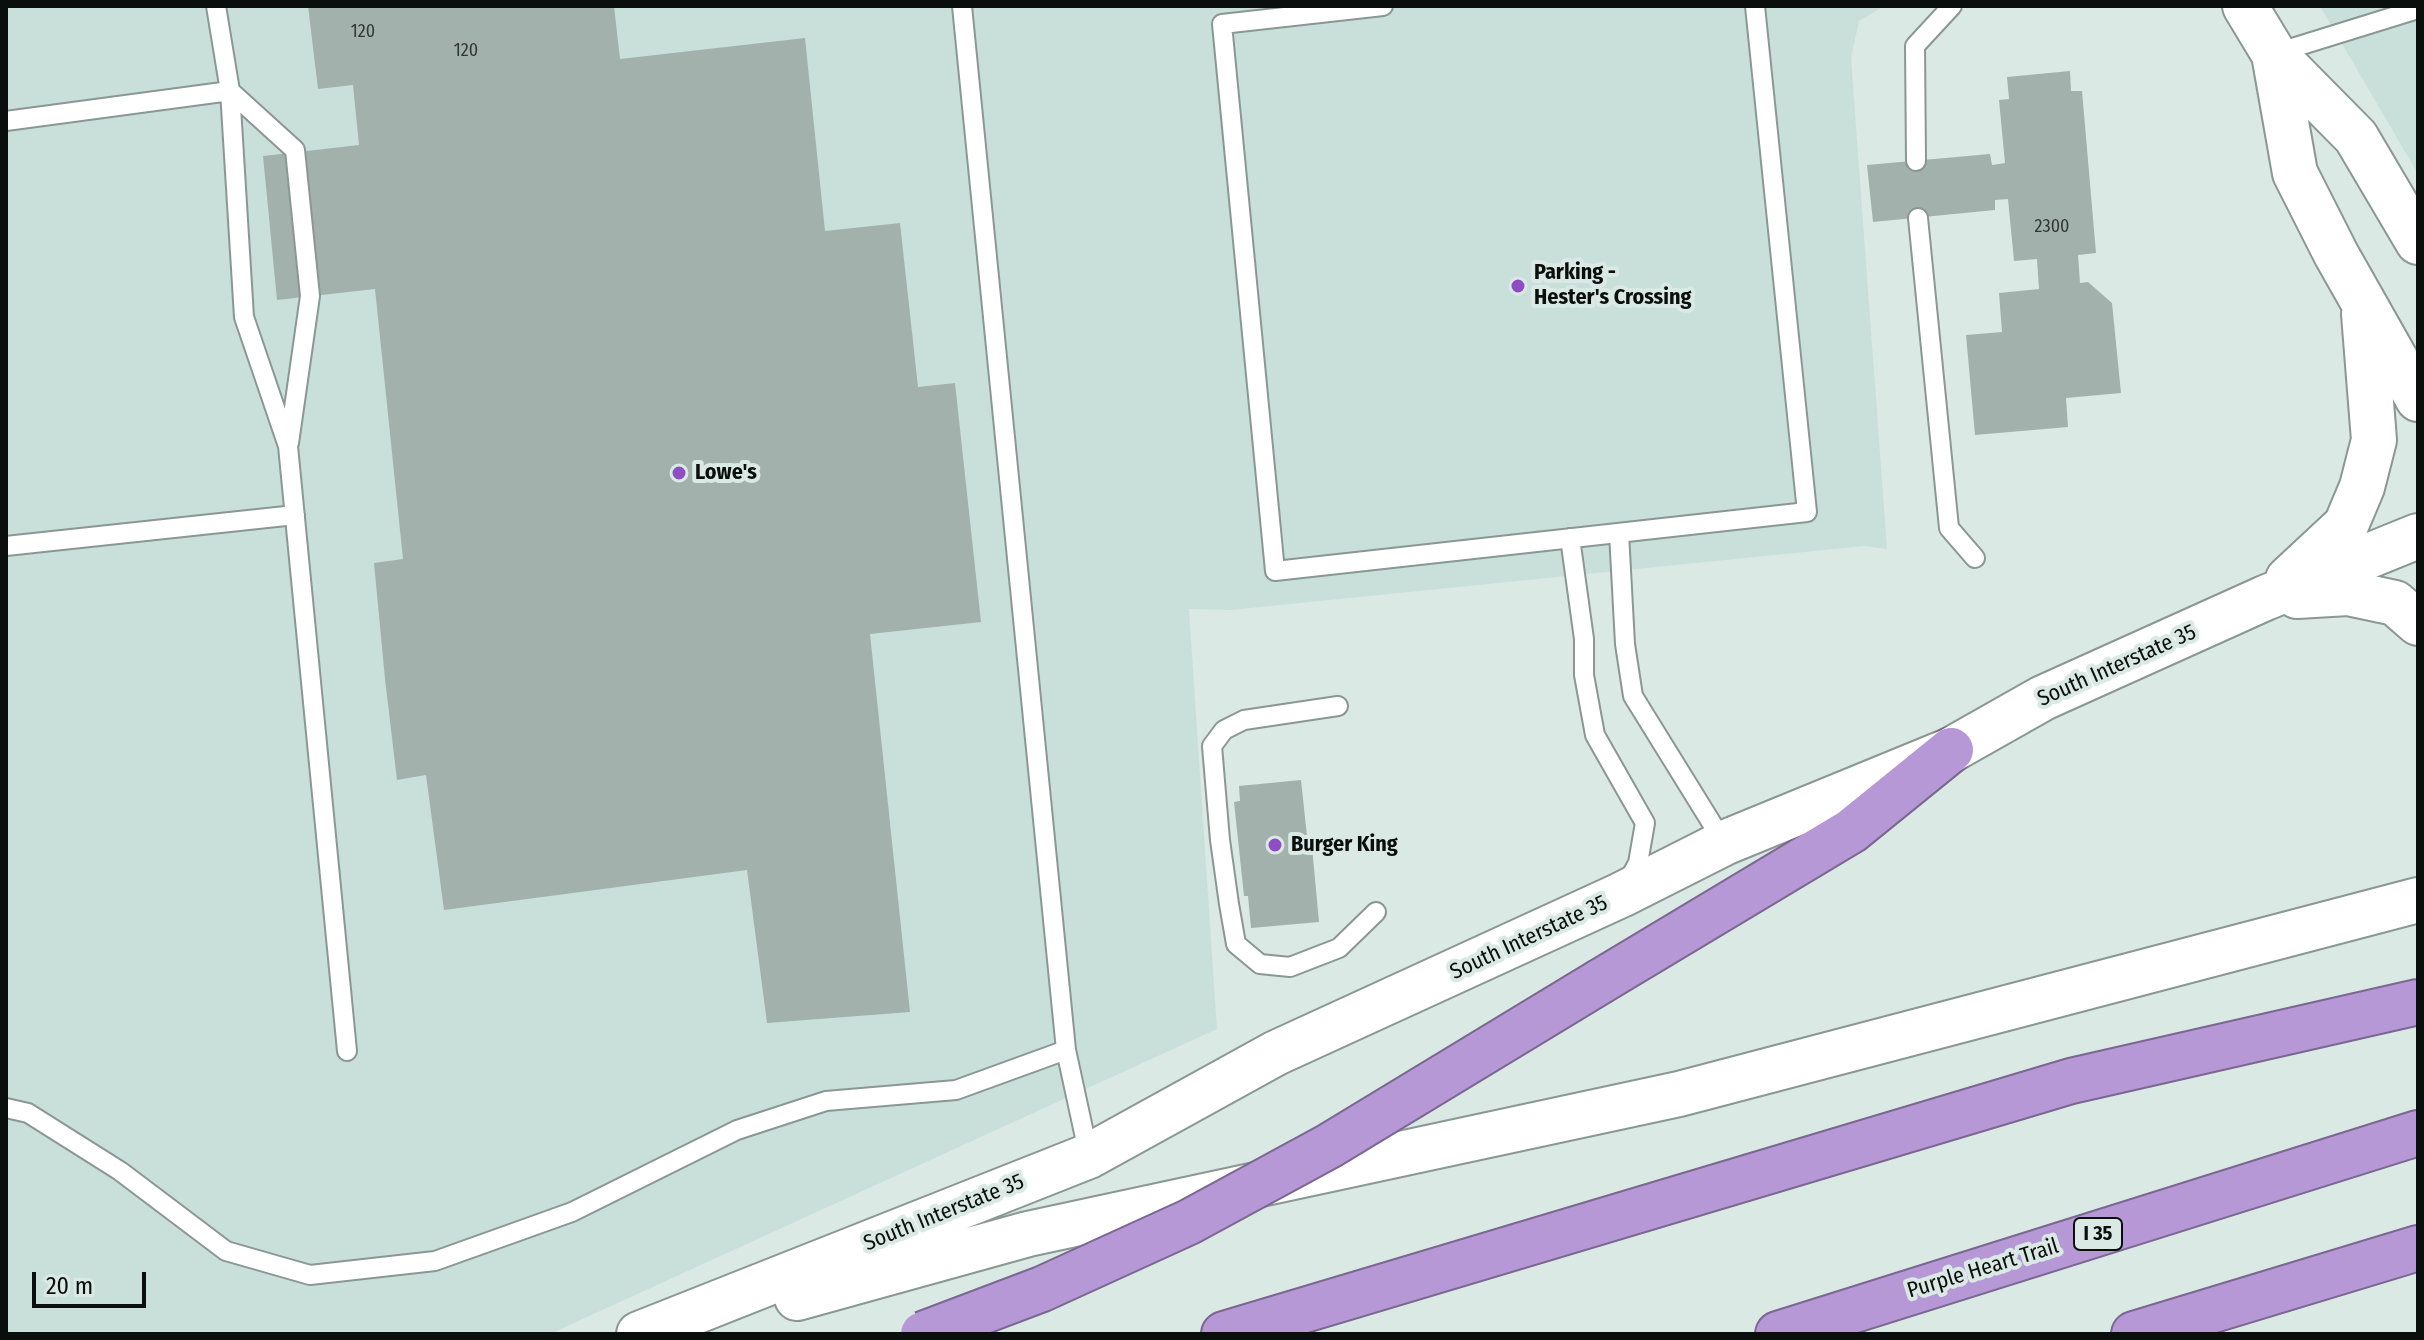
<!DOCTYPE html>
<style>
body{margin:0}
#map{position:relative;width:2424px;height:1340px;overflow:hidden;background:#dbe9e5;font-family:"Fira Sans Condensed",sans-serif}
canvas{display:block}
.frame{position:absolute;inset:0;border:8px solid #0a0f0e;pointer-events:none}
.scale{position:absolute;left:32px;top:1272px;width:114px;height:36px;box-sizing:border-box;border:4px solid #0a0f0e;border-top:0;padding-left:10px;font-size:24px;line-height:28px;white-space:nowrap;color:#0a0f0e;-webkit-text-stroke:6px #dbe9e5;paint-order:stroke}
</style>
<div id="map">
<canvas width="2424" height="1340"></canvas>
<div class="frame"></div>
<div class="scale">20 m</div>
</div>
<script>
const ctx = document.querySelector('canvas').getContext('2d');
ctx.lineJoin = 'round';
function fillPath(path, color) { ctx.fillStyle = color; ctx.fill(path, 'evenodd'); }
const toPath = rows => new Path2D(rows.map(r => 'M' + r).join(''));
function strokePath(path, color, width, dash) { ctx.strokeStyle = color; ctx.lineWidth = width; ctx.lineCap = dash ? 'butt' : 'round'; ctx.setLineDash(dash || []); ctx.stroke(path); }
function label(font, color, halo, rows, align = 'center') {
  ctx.font = font + ' "Fira Sans Condensed",sans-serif'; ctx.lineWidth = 8; ctx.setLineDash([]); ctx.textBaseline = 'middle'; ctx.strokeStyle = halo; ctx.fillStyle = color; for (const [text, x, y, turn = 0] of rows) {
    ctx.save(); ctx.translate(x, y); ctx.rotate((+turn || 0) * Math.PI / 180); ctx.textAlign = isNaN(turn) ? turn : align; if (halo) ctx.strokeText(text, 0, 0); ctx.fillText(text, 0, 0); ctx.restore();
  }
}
fillPath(toPath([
 [6,6,1884,6,1859,21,1851,58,1887,549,1864,546,1231,610,1189,609,1217,1029,550,1334,6,1334],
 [2320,6,2418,6,2418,174]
]), '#c9e0da');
fillPath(toPath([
 [308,6,614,6,620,59,805,38,825,231,900,223,918,387,955,383,981,622,870,634,910,1012,767,1023,747,870,444,910,426,775,397,780,385,679,374,563,403,559,375,289,277,300,263,156,359,145,353,85,318,89],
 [2070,71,2071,91,2082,91,2096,253,2078,255,2080,283,2088,282,2112,303,2121,393,2066,398,2068,427,1975,435,1966,335,2002,332,1999,293,2039,289,2037,259,2014,261,2008,199,1995,200,1995,210,1873,222,1867,165,1990,154,1992,165,2005,163,1999,100,2009,99,2007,77],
 [1301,780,1307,836,1311,836,1319,922,1251,928,1248,896,1244,896,1234,802,1240,801,1239,786]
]), '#a3b1ad');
const lane = toPath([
 [216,6,230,91,244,317,288,446,347,1051],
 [962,6,1066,1050,1089,1156],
 [1383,6,1222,24,1275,571,1807,512,1755,6],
 [2276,53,2418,9],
 [6,121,230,91,295,150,310,296,289,443],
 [1916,161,1915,46,1952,6],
 [1918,218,1949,528,1975,558],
 [1619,533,1625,644,1633,696,1724,843],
 [1570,538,1584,639,1584,675,1595,735,1645,823,1638,863,1628,881],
 [6,546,295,515],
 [1338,706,1244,720,1224,730,1212,746,1220,840,1229,904,1236,944,1260,964,1290,967,1339,948,1376,912],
 [6,1108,28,1113,120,1171,226,1251,310,1275,435,1261,572,1212,737,1130,826,1101,956,1090,1066,1050]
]);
const secondary = toPath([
 [2245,6,2274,54,2356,137,2418,242],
 [2274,54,2295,173,2336,254,2418,399],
 [2288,579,2346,525,2362,487,2374,440,2364,314],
 [2297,596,2348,593,2395,603,2418,623],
 [797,1298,1028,1234,1679,1094,2418,900],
 [639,1334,1089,1156,1276,1053,1621,895,1724,843,1951,750,2043,698,2265,598,2418,536]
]);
const highway = toPath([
 [1601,981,1851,831,1951,750],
 [1224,1334,2071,1081,2418,1002],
 [1778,1334,2418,1133],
 [2134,1334,2418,1248]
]);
strokePath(lane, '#8a9793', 22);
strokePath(secondary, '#8a9793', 48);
strokePath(highway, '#7a6890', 48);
strokePath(lane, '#fff', 18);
strokePath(secondary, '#fff', 44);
strokePath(highway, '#b798d6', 44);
const highwayBridge = toPath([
 [923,1334,1042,1289,1189,1222,1329,1146,1601,981]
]);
strokePath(highwayBridge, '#7a6890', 48, []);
strokePath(highwayBridge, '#b798d6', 44);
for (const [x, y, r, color] of [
 [1518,286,8,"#8e4dc2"],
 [679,473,8,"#8e4dc2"],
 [1275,845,8,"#8e4dc2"]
]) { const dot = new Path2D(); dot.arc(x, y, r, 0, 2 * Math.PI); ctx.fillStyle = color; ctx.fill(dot); strokePath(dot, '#dbe9e5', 3); }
label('18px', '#303836', null, [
 ["120",363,32],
 ["120",466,51],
 ["2300",2052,227]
]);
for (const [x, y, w] of [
 [2098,1234,48]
]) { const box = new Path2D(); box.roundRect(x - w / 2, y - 16, w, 32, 6); ctx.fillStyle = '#dbe9e5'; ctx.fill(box); strokePath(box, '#0a0f0e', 2); }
label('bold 20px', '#0a0f0e', null, [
 ["I 35",2098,1234]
]);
label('bold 22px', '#0a0f0e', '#dbe9e5', [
 ["Parking -",1534,273],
 ["Hester's Crossing",1534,298],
 ["Lowe's",695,473],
 ["Burger King",1291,845]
], 'left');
label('22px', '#0a0f0e', '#dbe9e5', [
 ["South Interstate 35",2117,666,-24],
 ["South Interstate 35",1529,938,-25],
 ["South Interstate 35",944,1213,-22],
 ["Purple Heart Trail",1983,1269,-17]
]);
</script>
